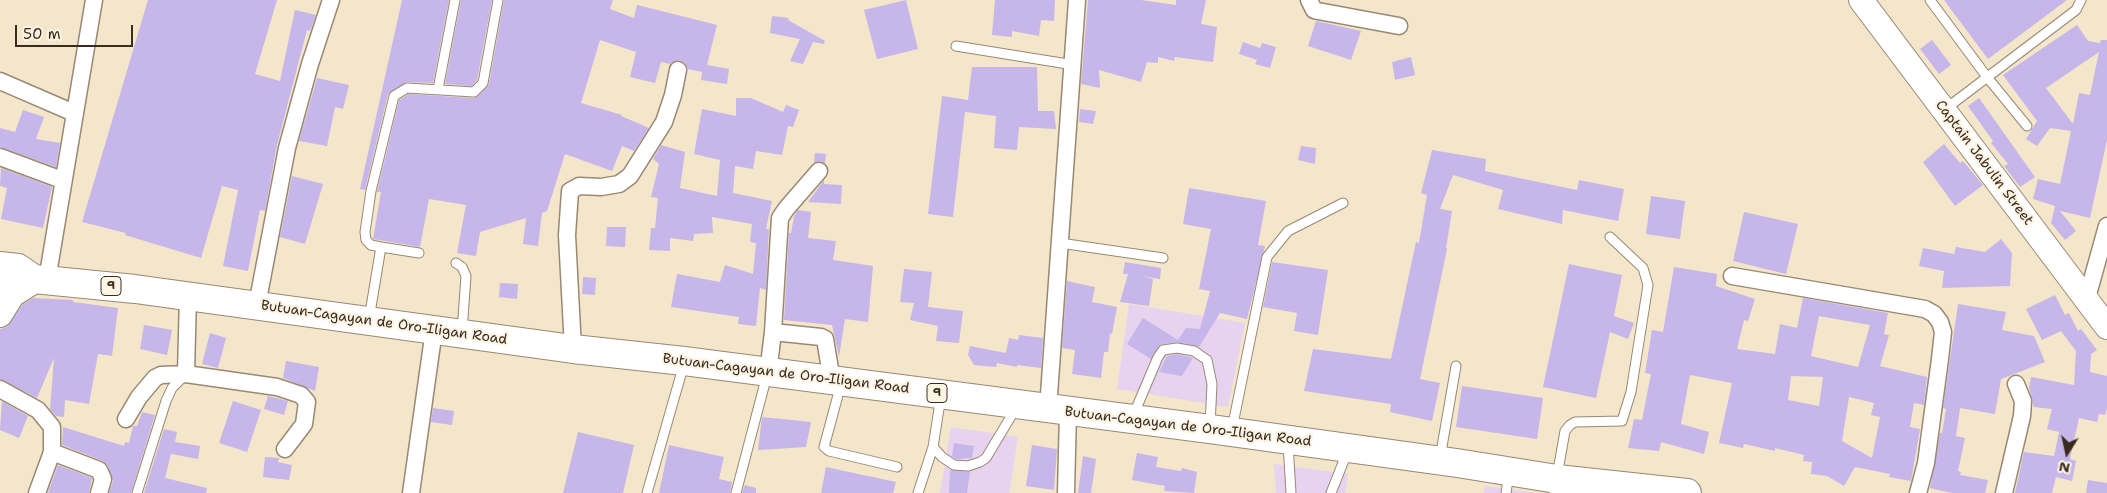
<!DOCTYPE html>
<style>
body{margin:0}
#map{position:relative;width:2107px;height:493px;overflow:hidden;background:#f4e6ca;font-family:"Shantell Sans",sans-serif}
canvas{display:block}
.north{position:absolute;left:2042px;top:428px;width:50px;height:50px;-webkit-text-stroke:4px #fcf5e5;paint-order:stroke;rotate:190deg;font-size:14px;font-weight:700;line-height:20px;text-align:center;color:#3b2a1e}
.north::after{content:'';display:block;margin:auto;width:18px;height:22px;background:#3b2a1e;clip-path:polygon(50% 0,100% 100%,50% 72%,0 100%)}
.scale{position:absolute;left:15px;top:25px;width:118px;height:22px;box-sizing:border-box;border:2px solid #3b2a1e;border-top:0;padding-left:6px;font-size:15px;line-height:18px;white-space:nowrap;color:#3b2a1e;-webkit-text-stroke:4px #fcf5e5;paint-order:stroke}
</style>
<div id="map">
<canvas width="2107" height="493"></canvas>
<div class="north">N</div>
<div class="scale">50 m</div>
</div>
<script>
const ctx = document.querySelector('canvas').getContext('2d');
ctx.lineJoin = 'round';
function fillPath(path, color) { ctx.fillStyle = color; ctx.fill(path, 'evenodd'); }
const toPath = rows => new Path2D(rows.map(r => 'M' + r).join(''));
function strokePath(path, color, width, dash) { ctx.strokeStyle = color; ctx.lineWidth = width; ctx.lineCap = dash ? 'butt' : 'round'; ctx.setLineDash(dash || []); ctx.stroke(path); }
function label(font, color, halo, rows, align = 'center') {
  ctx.font = font + ' "Shantell Sans",sans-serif'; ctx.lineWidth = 4.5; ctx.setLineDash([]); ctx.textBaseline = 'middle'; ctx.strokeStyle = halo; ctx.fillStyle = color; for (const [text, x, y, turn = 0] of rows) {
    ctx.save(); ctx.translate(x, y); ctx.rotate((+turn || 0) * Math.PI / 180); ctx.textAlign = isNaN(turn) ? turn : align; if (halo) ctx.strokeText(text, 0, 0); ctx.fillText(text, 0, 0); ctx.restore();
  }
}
fillPath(toPath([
 [1129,304,1245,323,1228,407,1117,389],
 [951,427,1018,437,1009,493,940,493],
 [1274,464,1348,474,1345,493,1276,493],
 [1485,486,1537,493,1484,493]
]), '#e7d2ef');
fillPath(toPath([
 [148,0,277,0,255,74,280,81,295,10,316,15,310,31,307,30,277,145,265,211,260,210,248,271,223,266,238,190,222,186,201,258,125,235,126,233,82,222],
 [402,0,449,0,433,83,407,82,388,94,365,190,360,189],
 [461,0,492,0,477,80,472,86,445,84],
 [504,0,613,0,610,9,634,18,637,5,717,25,707,65,729,69,727,84,701,80,702,72,688,69,685,63,679,60,670,64,661,62,655,83,630,77,636,52,600,40,581,103,622,115,621,116,649,128,634,151,622,146,612,171,565,154,547,211,542,213,538,246,523,244,526,218,480,232,476,256,457,253,466,205,429,199,420,247,373,239,381,192,377,192,399,100,409,94,474,98,478,96,489,84],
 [906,0,918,49,877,59,864,10],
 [995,0,1055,0,1054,21,1041,20,1039,36,1012,31,1012,37,992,35],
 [1088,0,1141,0,1176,5,1176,0,1206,0,1201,24,1217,27,1213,62,1175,57,1174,61,1158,57,1158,63,1147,62,1141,82,1099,70,1100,88,1081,84],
 [1944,0,2067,0,1988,59],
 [772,16,789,18,788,20,825,41,824,44,813,42,803,64,790,61,800,39,770,33],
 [1316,21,1361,31,1351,60,1308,46],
 [2077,25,2088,41,2100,43,2101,40,2107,40,2107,140,2090,218,2060,211,2076,231,2065,240,2051,223,2055,206,2033,199,2038,179,2060,184,2071,131,2050,128,2037,146,2026,139,2037,121,2003,75],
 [2099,52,2090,95,2079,93,2073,124,2046,88],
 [1932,40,1951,65,1939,74,1920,49],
 [1243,42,1260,48,1262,43,1276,47,1270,68,1255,64,1257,60,1239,54],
 [1411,57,1415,75,1395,80,1392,62],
 [972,67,1037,67,1038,111,1054,111,1056,129,1019,127,1017,150,994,148,996,116,965,112,953,217,928,214,942,96,968,100],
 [317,78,349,85,343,109,335,107,327,146,299,141],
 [736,98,751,98,783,112,786,105,799,110,793,127,788,126,782,155,756,151,753,169,735,166,733,193,772,201,766,229,769,229,766,290,760,288,756,326,738,324,739,317,671,307,677,274,720,282,725,265,753,274,756,243,750,242,752,224,712,217,713,233,694,234,693,241,670,238,670,251,649,250,651,228,655,228,658,198,651,197,659,164,653,159,661,145,685,152,680,188,717,196,720,160,694,154,702,109,736,116],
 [1979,98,2035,177,2020,187,2004,166,2008,164,1991,143,1993,141,1968,106],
 [1080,109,1096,111,1093,124,1079,122],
 [23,110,44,117,36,139,60,143,56,167,0,147,0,128,15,132],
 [1944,144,1960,163,1963,161,1983,185,1955,206,1923,162],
 [1301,146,1316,148,1315,164,1298,160],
 [1432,150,1486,159,1485,171,1577,190,1579,180,1624,189,1618,221,1563,210,1562,224,1498,209,1503,190,1453,175,1440,209,1452,211,1446,248,1447,249,1420,379,1440,383,1432,421,1390,412,1391,404,1304,391,1313,349,1391,359,1416,242,1419,243,1427,195,1421,193],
 [815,153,826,154,825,163,820,161,814,163],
 [1,168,52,187,43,228,1,219,7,188,0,186],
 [292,176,323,184,305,244,280,237],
 [824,180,824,184,842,185,841,204,808,202],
 [1189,188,1266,201,1258,245,1265,246,1264,251,1247,319,1220,313,1199,347,1178,342,1162,344,1151,359,1127,344,1143,318,1178,340,1186,328,1200,329,1210,291,1199,289,1211,229,1183,224],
 [1651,196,1685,201,1680,239,1646,234],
 [798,210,811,212,808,238,836,241,833,260,873,266,868,322,845,319,839,357,832,325,784,320,789,233,791,233,794,216],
 [1744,212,1798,224,1786,274,1733,261],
 [607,227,626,227,625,247,606,246],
 [2001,239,2012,253,2010,286,1942,288,1944,271,1919,266,1923,248,1954,254,1956,247,1985,252],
 [1125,262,1161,268,1160,279,1141,276,1153,279,1149,306,1120,302,1128,274,1123,274],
 [1272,262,1328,270,1318,335,1294,331,1297,313,1263,307],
 [1569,264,1622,275,1614,316,1634,323,1628,339,1610,332,1596,398,1543,387],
 [1674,267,1717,274,1716,286,1755,299,1748,321,1744,320,1737,349,1775,354,1780,324,1797,328,1803,298,1888,313,1884,334,1889,335,1880,366,1927,377,1924,405,1914,403,1910,427,1920,429,1911,481,1889,477,1890,474,1855,467,1844,486,1827,476,1811,474,1812,462,1803,461,1804,455,1775,448,1775,451,1744,444,1743,448,1719,443,1732,383,1690,375,1681,424,1709,432,1704,454,1661,442,1659,451,1628,448,1634,419,1642,420,1651,374,1645,373,1652,330,1663,332],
 [1819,316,1870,325,1858,367,1811,356],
 [1791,376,1823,377,1819,406,1788,400],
 [1849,397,1874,403,1871,415,1880,417,1872,458,1842,441],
 [904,269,932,272,928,307,963,311,959,343,936,341,938,326,910,320,914,303,900,302],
 [583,277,596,278,595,295,582,294],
 [1067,281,1095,287,1092,302,1117,307,1112,334,1110,333,1108,352,1104,352,1101,378,1072,374,1075,350,1062,348],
 [500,283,518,284,517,299,499,297],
 [2055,295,2065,315,2069,313,2078,331,2081,329,2097,350,2091,354,2090,372,2107,376,2107,409,2105,415,2099,414,2097,422,2079,418,2070,459,2076,461,2072,481,2056,477,2052,493,2015,493,2024,452,2054,456,2059,432,2047,429,2052,409,2034,407,2029,388,2031,377,2074,385,2076,351,2061,331,2042,340,2026,309],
 [33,298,73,300,73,302,118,308,112,356,98,354,89,404,65,400,64,417,56,416,50,409,54,358,37,398,0,379,0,329,7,327,23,304],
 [1958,304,2006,312,2002,330,2034,336,2045,362,2001,379,1995,414,1960,408,1956,436,1965,438,1958,471,1961,472,1960,475,1988,480,1985,493,1952,493,1930,488,1940,433,1942,433,1946,409,1943,408],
 [144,325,172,330,167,355,140,349],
 [210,333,226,338,218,368,202,364],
 [1019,335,1043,338,1041,368,1017,365,1017,367,997,363,996,367,974,365,968,355,970,346,1006,353,1009,338,1018,340],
 [1177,354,1193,358,1182,376,1159,372,1167,356],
 [286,361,319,367,315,391,283,378],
 [1462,386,1543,398,1537,439,1456,427],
 [268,396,288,401,284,415,264,409],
 [2,401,28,416,19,438,0,430],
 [233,401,261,410,247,452,219,443],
 [433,408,454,411,452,425,431,422],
 [142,412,155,415,131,493,109,493,113,481,108,466,103,461,62,445,63,427,124,446,125,442,129,443,133,426,137,426],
 [762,417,811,422,806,447,758,450],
 [164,429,177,432,175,442,200,446,198,459,171,454,165,478,207,488,206,493,144,493],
 [578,432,634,445,623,493,563,493],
 [954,443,974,446,972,458,956,459,952,456],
 [669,445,724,457,719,479,732,482,730,493,659,493],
 [1032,445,1057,449,1054,490,1026,486],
 [1137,453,1158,457,1156,467,1181,471,1182,468,1197,472,1194,493,1164,491,1165,486,1132,480],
 [1083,456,1096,459,1091,493,1078,493],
 [265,457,279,458,278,462,292,465,289,480,263,477],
 [58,465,92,478,89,493,48,493],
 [826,467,896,482,893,493,821,493],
 [950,470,970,472,967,493,949,493],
 [2088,480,2107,483,2107,493,2086,493],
 [745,485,756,488,756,493,742,493]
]), '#c6b6e9');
const lane = toPath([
 [1930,0,1987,77,2027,126],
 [956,46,1074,65],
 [438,89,455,0],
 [1944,110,2076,10,2081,0],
 [1060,243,1163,258],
 [381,247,371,245,366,240,365,232,371,191,394,96,407,88,474,92,483,83,498,0],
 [456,263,462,267,466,276,462,331],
 [369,319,381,247,419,253],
 [841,384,824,447,829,451,897,467],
 [1133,416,1158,357,1163,350,1177,348,1194,351,1207,360,1212,384,1210,426],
 [1232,429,1267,257,1288,231,1343,203],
 [1288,443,1291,493],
 [933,447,942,457,954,465,968,466,980,462,986,458,1016,408],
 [1440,458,1456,366],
 [137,493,166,401,172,388,186,374],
 [647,493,684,364],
 [736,493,767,375],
 [918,493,933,447,941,396],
 [1331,493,1348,450],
 [1506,493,1509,473],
 [1554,493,1565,431,1570,425,1575,422,1622,421,1631,392,1648,285,1643,268,1610,237]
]);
const street = toPath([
 [1309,0,1314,10,1318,11,1399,26],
 [0,81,74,113],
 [0,157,62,180],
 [1732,276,1925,309,1934,314,1940,322,1943,332,1940,359,1926,463,1918,493],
 [47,280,94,0],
 [2087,298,2107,226],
 [257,305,287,148,310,64,331,0],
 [773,332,821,337,825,339,832,381],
 [573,349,567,235,570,191,579,186,601,187,619,184,630,176,664,122,673,95,678,70],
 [768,373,773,332,780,218,786,209,819,171],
 [186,374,277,387,301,395,307,402,304,424,285,449],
 [0,389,38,410,52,427,52,452,37,493],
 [1048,409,1077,0],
 [126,419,139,397,155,378,161,375,186,374,188,295],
 [52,452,99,470,103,479,99,493],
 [411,493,434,330],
 [1066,493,1068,411],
 [2004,493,2022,416,2023,401,2016,384]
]);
const secondary = toPath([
 [1861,0,2107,327],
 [0,315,15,291,17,274]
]);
const highway = toPath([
 [0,266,18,268,34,279,135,289,573,349,684,361,1210,429,1457,463,1557,479,1687,493],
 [0,290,15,291,34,279]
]);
strokePath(lane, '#988874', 11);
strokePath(street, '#988874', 19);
strokePath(secondary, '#988874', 26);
strokePath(highway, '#988874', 30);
strokePath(lane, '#fff', 9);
strokePath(street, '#fff', 16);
strokePath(secondary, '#fff', 24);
strokePath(highway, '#fff', 28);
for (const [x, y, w] of [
 [111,286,20],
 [937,393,20]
]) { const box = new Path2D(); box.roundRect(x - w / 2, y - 9.5, w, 19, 4); ctx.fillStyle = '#fcf5e5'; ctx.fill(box); strokePath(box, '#3b2a1e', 1); }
label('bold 12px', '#3b2a1e', null, [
 ["9",111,286],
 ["9",937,393]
]);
label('14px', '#3b2a1e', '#fcf5e5', [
 ["Captain Jabulin Street",1984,163,53],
 ["Butuan-Cagayan de Oro-Iligan Road",384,323,8],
 ["Butuan-Cagayan de Oro-Iligan Road",786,374,7],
 ["Butuan-Cagayan de Oro-Iligan Road",1188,427,7]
]);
</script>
